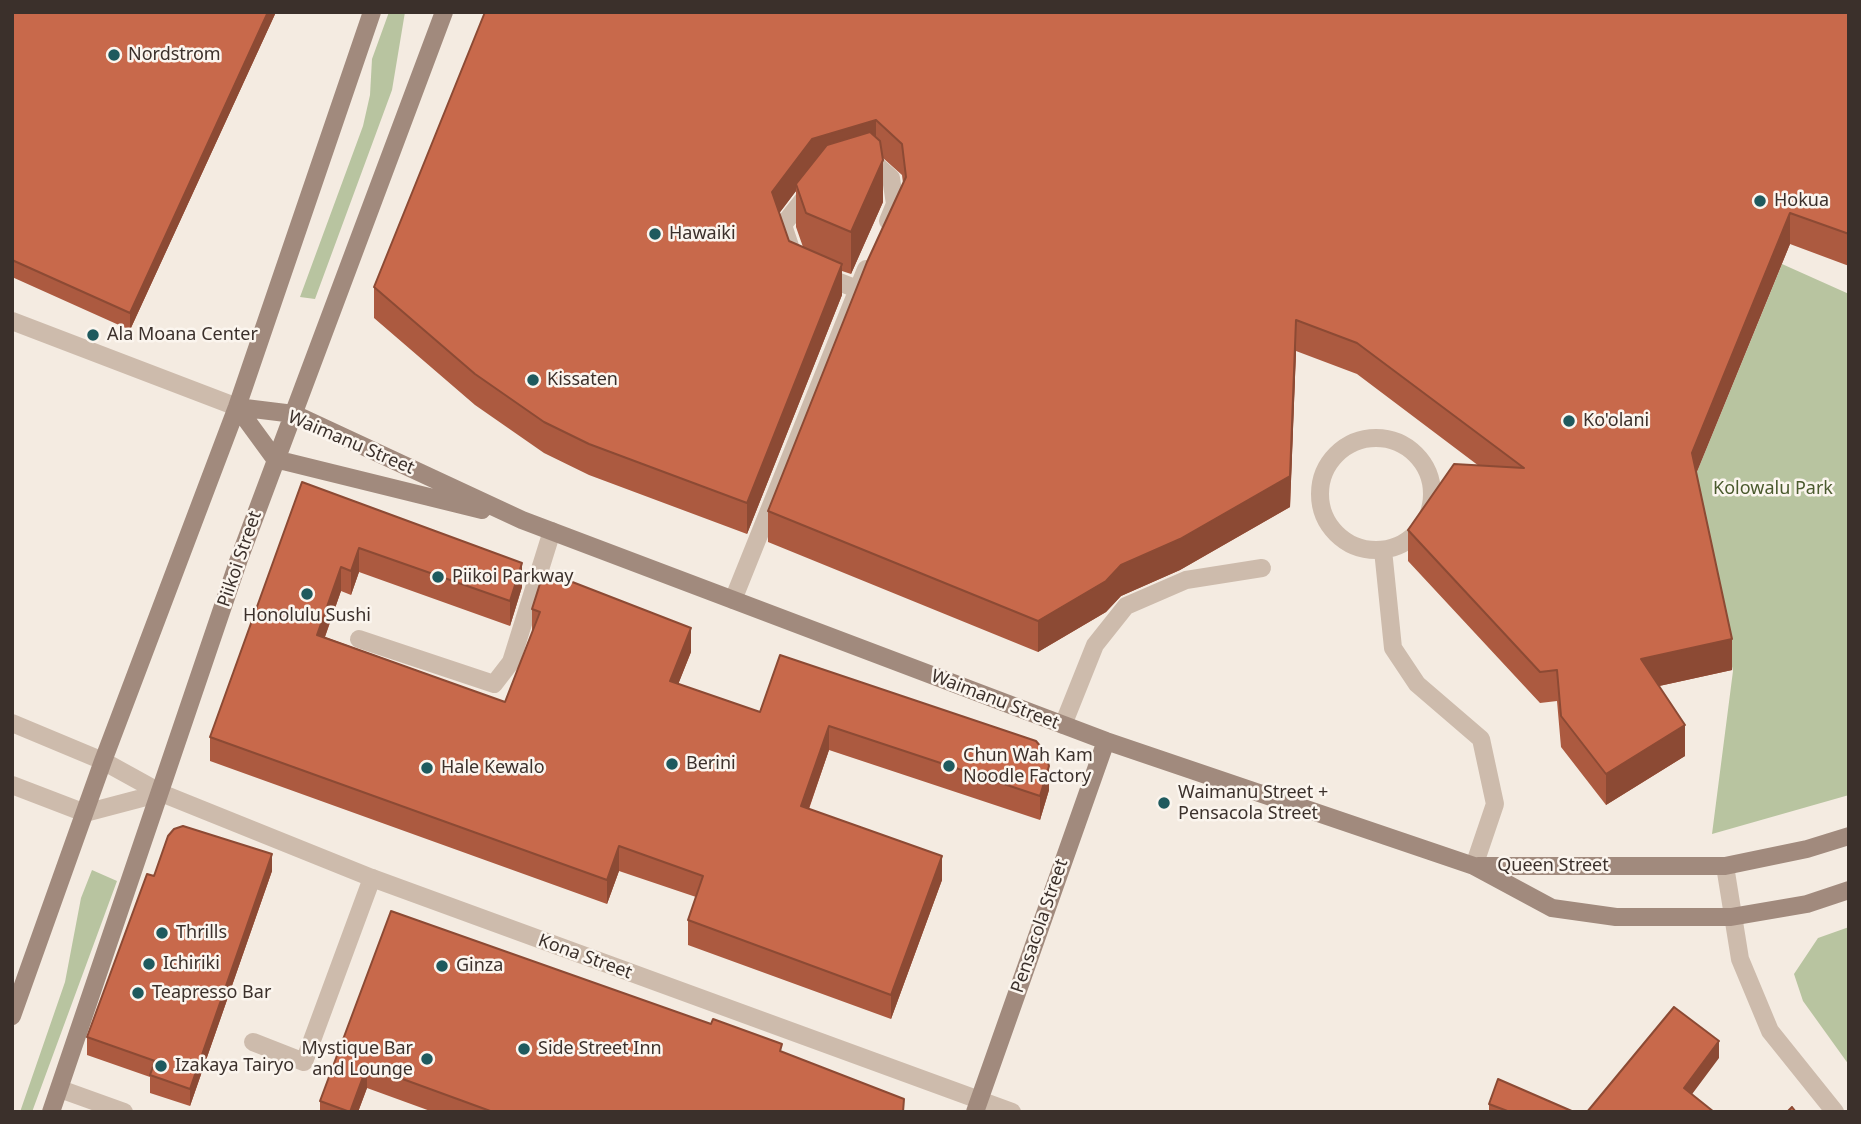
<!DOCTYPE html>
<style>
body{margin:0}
#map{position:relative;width:1861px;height:1124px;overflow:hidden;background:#f4ebe1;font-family:"Noto Sans",sans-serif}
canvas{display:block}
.frame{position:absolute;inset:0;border:14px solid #3b302b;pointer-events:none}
</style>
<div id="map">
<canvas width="1861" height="1124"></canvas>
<div class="frame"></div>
</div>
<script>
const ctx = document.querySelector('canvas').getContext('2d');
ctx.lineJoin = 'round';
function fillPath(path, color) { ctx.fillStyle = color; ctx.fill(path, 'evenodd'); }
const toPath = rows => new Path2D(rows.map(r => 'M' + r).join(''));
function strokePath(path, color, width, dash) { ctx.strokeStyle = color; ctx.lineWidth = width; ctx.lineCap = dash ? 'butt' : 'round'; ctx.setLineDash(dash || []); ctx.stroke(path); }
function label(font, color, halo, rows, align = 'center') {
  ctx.font = font + ' "Noto Sans",sans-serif'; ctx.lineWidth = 5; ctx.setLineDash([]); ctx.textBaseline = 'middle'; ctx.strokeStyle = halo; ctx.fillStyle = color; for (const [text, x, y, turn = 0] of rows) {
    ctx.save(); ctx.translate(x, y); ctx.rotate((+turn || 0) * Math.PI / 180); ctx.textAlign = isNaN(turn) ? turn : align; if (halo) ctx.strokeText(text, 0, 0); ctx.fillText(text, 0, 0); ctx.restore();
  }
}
fillPath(toPath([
 [389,12,405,12,392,90,315,299,300,297,363,126,370,95,372,59],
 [1782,264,1849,294,1849,795,1712,834,1733,671,1692,484],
 [92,870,117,881,32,1112,20,1112,65,982,81,898],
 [1849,927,1849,1065,1803,1001,1794,974,1818,938]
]), '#b8c4a0');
strokePath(toPath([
 [865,164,873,162,891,178,895,204,888,221],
 [790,246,783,225,810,191],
 [821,275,857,289],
 [12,321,237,407],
 '1320 494a56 56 0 1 1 112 0a56 56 0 1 1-112 0Z',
 [1383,550,1393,648,1417,684,1481,739,1495,804,1474,866],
 [733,600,866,269],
 [359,639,494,684,511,662,552,531],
 [1063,725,1095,645,1126,606,1186,580,1262,568],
 [253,1042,304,1062,372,878]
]), '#cdbbac', 18);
strokePath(toPath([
 [12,723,103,761,161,793,372,878,1012,1112],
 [12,785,85,813,161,793],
 [1725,866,1740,959,1770,1031,1835,1112],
 [60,1089,124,1112]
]), '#cdbbac', 18);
strokePath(toPath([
 [237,407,294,414,522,520,1106,741,1474,866,1552,908,1616,917,1731,917,1807,904,1849,890],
 [237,407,275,459,482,510],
 [1478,866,1725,866,1807,849,1849,836],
 [12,1016,103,761,237,407,372,12],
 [51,1112,239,559,444,12],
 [975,1112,1106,741]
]), '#a18a7d', 18);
fillPath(toPath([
 [12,12,276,12,130,330,12,277],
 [485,12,1849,12,1849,266,1790,244,1696,473,1732,670,1659,686,1685,756,1606,805,1561,747,1557,701,1540,703,1408,561,1408,530,1479,466,1357,374,1296,351,1290,507,1180,570,1121,596,1106,612,1038,652,768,542,768,511,903,183,902,175,883,158,883,202,851,274,842,271,842,295,747,534,589,475,544,453,475,405,374,318,374,287],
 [796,191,796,227,803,247,789,241,779,213],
 [302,482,522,587,510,626,359,572,351,595,341,591,325,637,505,702,532,632,532,609,691,652,678,684,760,712,780,655,1049,790,1040,820,829,750,809,809,942,880,891,1019,688,945,688,920,696,897,619,871,607,904,210,761,210,737],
 [272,871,190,1106,150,1093,150,1077,87,1055,87,1037,154,876],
 [391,911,782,1052,904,1112,433,1112,367,1088,358,1112,320,1112,320,1101],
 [1489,1104,1574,1112,1489,1112]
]), '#ac5a40');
fillPath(toPath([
 [268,12,276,12,130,330,130,313],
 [876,120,876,151,796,184,796,191,772,223,772,192,812,139],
 [883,160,883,202,851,274,851,232],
 [1790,213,1790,244,1692,484,1692,453],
 [842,264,842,295,747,534,747,503],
 [1296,320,1296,351,1290,507,1180,570,1121,596,1106,612,1038,652,1038,621],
 [359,548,359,572,351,595,351,571],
 [522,563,522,587,510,626,510,601],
 [341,567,341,591,317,659,317,635],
 [691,628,691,652,670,705,670,681],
 [1732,639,1732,670,1641,690,1641,659],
 [1685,725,1685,756,1606,805,1606,774],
 [829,726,829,750,801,831,801,806],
 [1049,766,1049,790,1040,820,1040,796],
 [619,846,619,871,607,904,607,880],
 [272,854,272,871,190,1106,190,1089],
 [942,856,942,880,891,1019,891,995],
 [1719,1041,1719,1058,1684,1105,1684,1088],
 [367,1066,367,1088,358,1112,350,1112]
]), '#8c4a34');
const building = toPath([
 [12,12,268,12,130,313,12,260,12,12],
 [485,12,1849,12,1849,234,1790,213,1692,453,1732,639,1641,659,1685,725,1606,774,1561,716,1557,670,1540,672,1408,530,1454,464,1524,468,1357,343,1296,320,1290,476,1180,539,1121,565,1106,581,1038,621,768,511,867,262,906,177,902,144,876,120,812,139,772,192,789,241,842,264,747,503,589,444,544,422,475,374,374,287,485,12],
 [870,132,880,141,883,160,851,232,806,213,796,184,827,145,870,132],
 [302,482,522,563,510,601,359,548,351,571,341,567,317,635,505,702,540,612,532,609,544,571,691,628,670,681,760,712,780,655,1036,741,1045,752,1049,766,1040,796,829,726,801,806,942,856,891,995,688,920,703,876,619,846,607,880,210,737,302,482],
 [183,826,272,854,190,1089,150,1075,155,1061,87,1037,147,874,154,876,168,836,174,829,183,826],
 [391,911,711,1024,713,1019,782,1044,780,1051,904,1099,903,1112,493,1112,367,1066,350,1112,320,1101,391,911],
 [1674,1007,1719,1041,1684,1088,1714,1112,1587,1112,1674,1007],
 [1498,1079,1574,1112,1510,1112,1489,1104,1498,1079],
 [1792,1107,1796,1112,1787,1112,1792,1107]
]);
fillPath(building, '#c8694b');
strokePath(building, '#8c4a34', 2);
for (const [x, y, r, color] of [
 [114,55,7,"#1f5a5e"],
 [1760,201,7,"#1f5a5e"],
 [655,234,7,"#1f5a5e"],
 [93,335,7,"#1f5a5e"],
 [533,380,7,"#1f5a5e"],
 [1569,421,7,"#1f5a5e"],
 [438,577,7,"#1f5a5e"],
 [307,594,7,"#1f5a5e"],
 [672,764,7,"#1f5a5e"],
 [949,766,7,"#1f5a5e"],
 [427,768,7,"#1f5a5e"],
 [1164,803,7,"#1f5a5e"],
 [162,933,7,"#1f5a5e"],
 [149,964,7,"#1f5a5e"],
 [442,966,7,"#1f5a5e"],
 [138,993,7,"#1f5a5e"],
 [524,1049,7,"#1f5a5e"],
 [427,1059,7,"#1f5a5e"],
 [161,1066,7,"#1f5a5e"]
]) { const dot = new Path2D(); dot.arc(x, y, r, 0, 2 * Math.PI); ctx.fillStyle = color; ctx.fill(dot); strokePath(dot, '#fbf5ee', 2.5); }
label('18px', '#3b302b', '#fbf5ee', [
 ["Nordstrom",128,55],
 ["Hokua",1774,201],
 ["Hawaiki",669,234],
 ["Ala Moana Center",107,335],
 ["Kissaten",547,380],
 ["Ko'olani",1583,421],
 ["Piikoi Parkway",452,577],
 ["Honolulu Sushi",307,616,"center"],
 ["Chun Wah Kam",963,756],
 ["Noodle Factory",963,777],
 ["Berini",686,764],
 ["Hale Kewalo",441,768],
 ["Waimanu Street +",1178,793],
 ["Pensacola Street",1178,814],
 ["Thrills",176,933],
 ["Ichiriki",163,964],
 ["Ginza",456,966],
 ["Teapresso Bar",152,993],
 ["Mystique Bar",413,1049,"right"],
 ["and Lounge",413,1070,"right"],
 ["Side Street Inn",538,1049],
 ["Izakaya Tairyo",175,1066]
], 'left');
label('18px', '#3b302b', '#fbf5ee', [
 ["Waimanu Street",351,443,23],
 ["Piikoi Street",240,559,-71],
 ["Waimanu Street",995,700,21],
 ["Queen Street",1553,866],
 ["Pensacola Street",1040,926,-71],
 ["Kona Street",585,957,20]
]);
label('18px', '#4a5a2e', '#fbf5ee', [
 ["Kolowalu Park",1773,489]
]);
</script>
